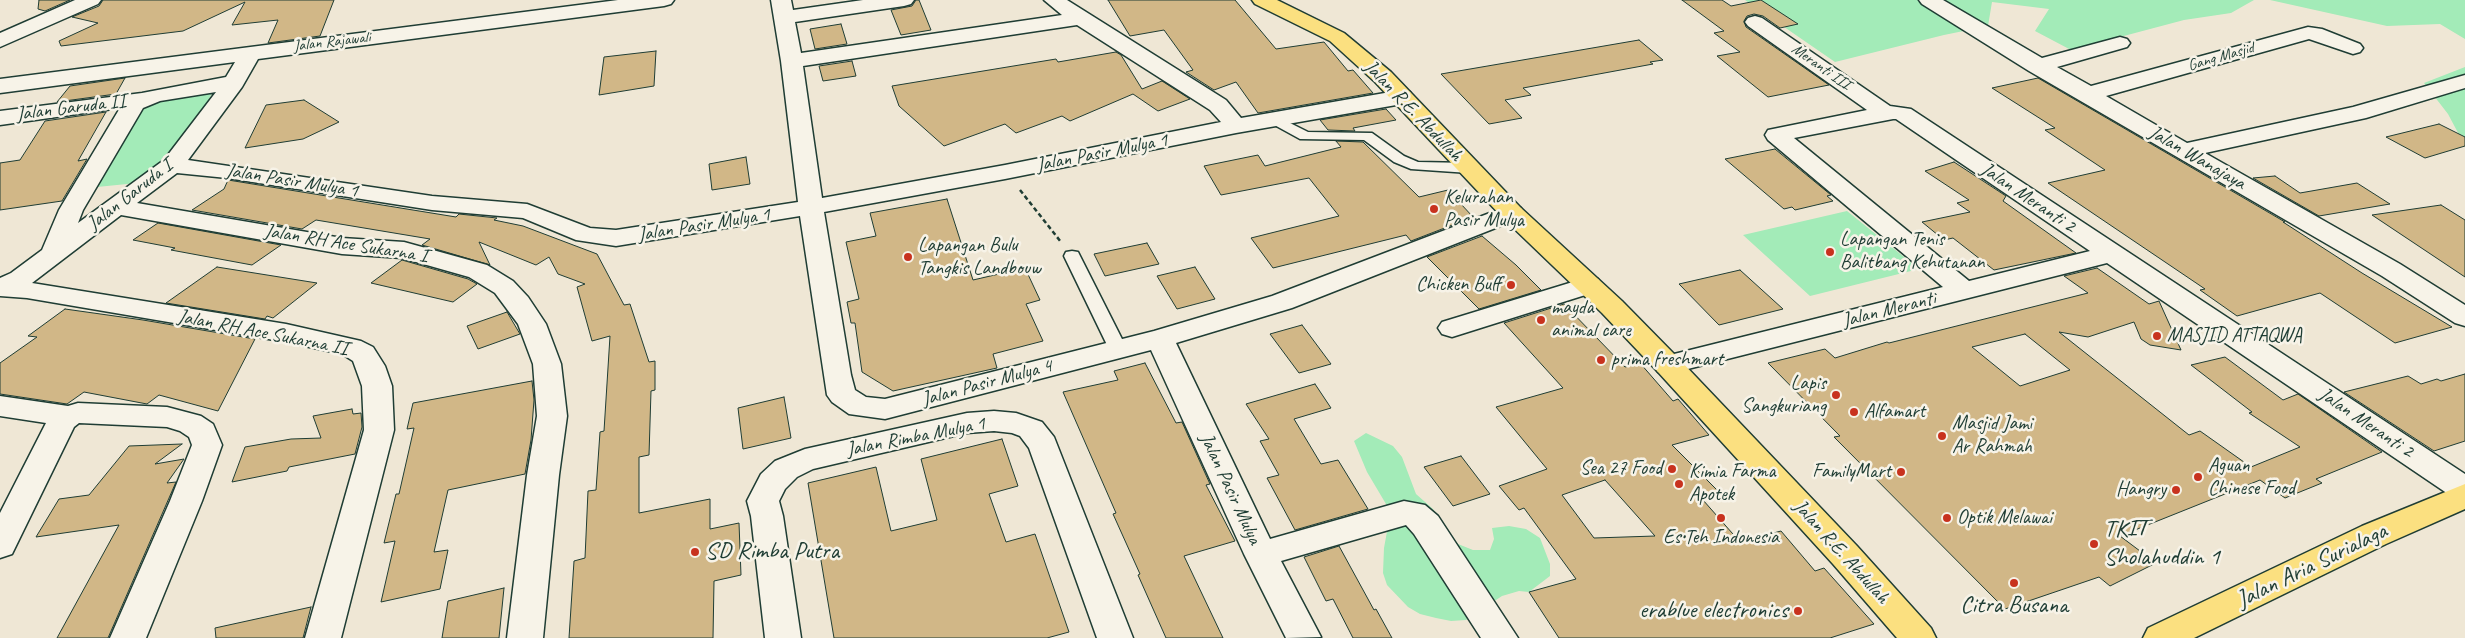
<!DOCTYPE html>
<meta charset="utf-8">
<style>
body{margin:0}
canvas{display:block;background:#efe7d5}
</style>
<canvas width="2465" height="638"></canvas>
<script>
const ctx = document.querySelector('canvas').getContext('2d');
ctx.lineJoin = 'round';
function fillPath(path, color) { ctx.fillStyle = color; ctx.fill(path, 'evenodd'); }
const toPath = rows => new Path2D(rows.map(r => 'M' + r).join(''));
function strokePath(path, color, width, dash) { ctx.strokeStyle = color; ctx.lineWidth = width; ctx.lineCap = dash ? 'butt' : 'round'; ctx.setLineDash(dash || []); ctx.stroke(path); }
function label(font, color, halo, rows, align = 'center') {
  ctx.font = font + ' Caveat,sans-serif'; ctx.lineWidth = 5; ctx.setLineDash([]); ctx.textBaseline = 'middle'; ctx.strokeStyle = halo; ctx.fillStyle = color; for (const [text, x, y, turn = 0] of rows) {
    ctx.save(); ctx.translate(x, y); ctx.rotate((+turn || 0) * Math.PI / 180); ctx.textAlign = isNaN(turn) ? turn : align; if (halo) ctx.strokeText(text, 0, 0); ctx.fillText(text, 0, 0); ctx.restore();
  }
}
fillPath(toPath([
 [1745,0,2254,0,2231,13,2184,20,2071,50,2035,31,2049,9,1992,2,1988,26,1944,35,1835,62],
 [2270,0,2465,0,2465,39,2440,24,2387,26],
 [2465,67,2465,146,2448,114,2424,83],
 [215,87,197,123,166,165,137,183,87,188,145,99],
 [1847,211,1919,269,1810,296,1743,235],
 [1366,433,1393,446,1402,457,1416,494,1433,509,1447,532,1458,544,1473,550,1490,550,1494,539,1492,528,1509,526,1526,529,1540,538,1550,564,1550,576,1529,592,1519,591,1502,596,1466,620,1451,621,1436,618,1420,614,1408,607,1387,585,1383,573,1384,548,1390,515,1386,504,1367,472,1354,441]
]), '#a3ebb8');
const building = toPath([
 [39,0,70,0,45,11,38,9,39,0],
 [103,0,334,0,320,36,268,43,278,20,232,25,245,2,183,31,61,46,59,41,98,23,72,17,99,6,103,0],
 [916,0,919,0,931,30,901,35,891,10,912,6,916,0],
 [1108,0,1235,0,1276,49,1324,42,1348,71,1353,70,1373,93,1258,113,1236,82,1214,90,1186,72,1193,70,1164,30,1130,36,1108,0],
 [1682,0,1722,0,1731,6,1761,0,1798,24,1780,28,1763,16,1754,14,1747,16,1744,21,1746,27,1829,85,1768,97,1717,56,1740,52,1714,33,1724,31,1682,0],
 [841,24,847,44,815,49,810,29,841,24],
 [1639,40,1663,60,1650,62,1653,64,1523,88,1531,95,1505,100,1522,118,1489,124,1441,74,1639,40],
 [656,51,654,86,599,95,604,57,656,51],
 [1116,52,1121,55,1142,89,1162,81,1190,99,1158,111,1133,94,1070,121,1062,116,1016,133,1005,124,944,146,899,106,892,86,1056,59,1058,62,1116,52],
 [852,61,856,76,823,81,819,66,852,61],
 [125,78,116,94,57,102,70,86,125,78],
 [2038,78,2285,222,2283,222,2362,273,2452,327,2395,343,2320,293,2237,316,2200,290,2205,289,2048,183,2105,170,2045,130,2055,128,1992,88,2038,78],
 [304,100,339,122,303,139,245,148,266,105,304,100],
 [1386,109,1396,120,1353,128,1355,131,1328,130,1320,120,1386,109],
 [106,112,78,161,87,159,62,201,0,210,0,163,20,160,45,121,106,112],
 [2439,124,2465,137,2465,146,2425,158,2386,137,2439,124],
 [1336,141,1363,142,1419,197,1448,190,1473,217,1411,241,1406,235,1273,268,1251,238,1339,216,1309,178,1221,195,1204,166,1258,155,1265,166,1341,147,1336,141],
 [1775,149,1831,195,1827,196,1833,201,1795,210,1792,207,1784,209,1725,159,1775,149],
 [746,157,750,184,712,190,709,164,746,157],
 [1954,162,2006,196,2003,201,2076,253,1994,270,1953,238,1944,240,1922,222,1970,212,1957,203,1969,200,1925,171,1954,162],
 [2275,176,2300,193,2357,183,2390,204,2319,216,2253,178,2275,176],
 [228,180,456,217,459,214,497,218,494,220,523,226,597,254,624,305,630,304,649,362,655,361,655,390,651,391,649,455,639,457,639,513,710,499,710,529,739,523,741,575,714,581,713,638,569,638,574,561,585,558,588,491,596,490,600,432,604,431,610,336,592,341,577,287,585,284,558,274,549,257,536,265,479,242,490,265,422,245,430,239,316,220,302,229,192,210,224,189,228,180],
 [947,199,973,280,1025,268,1040,300,1026,304,1043,341,993,354,997,368,893,391,862,372,855,323,851,323,847,302,859,299,846,242,876,236,870,213,947,199],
 [2441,205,2465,220,2465,277,2372,215,2441,205],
 [158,223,281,245,252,265,171,250,175,248,133,240,158,223],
 [1482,236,1516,265,1541,290,1479,309,1427,257,1482,236],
 [1147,243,1159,264,1105,276,1094,254,1147,243],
 [402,260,468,279,477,284,453,302,371,283,402,260],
 [217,267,317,283,273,318,267,316,265,319,166,303,217,267],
 [1195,267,1215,299,1177,309,1157,276,1195,267],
 [2097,268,2149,304,2159,301,2181,350,2150,345,2141,339,2134,322,2088,337,2059,332,2189,435,2200,431,2251,467,2300,447,2249,413,2252,412,2191,365,2225,357,2283,400,2298,394,2382,452,2316,479,2322,483,2285,498,2260,480,2120,536,2156,563,2110,586,2099,577,2005,609,1834,437,1840,436,1768,363,1825,349,1835,358,1887,342,1889,343,2088,293,2064,276,2097,268],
 [2025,334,2070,370,2020,386,1972,347,2025,334],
 [1740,270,1783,309,1719,325,1679,284,1740,270],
 [1564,304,1625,367,1640,363,1673,401,1678,399,1709,435,1672,445,1721,494,1703,500,1740,542,1781,531,1815,571,1824,568,1874,624,1830,638,1559,638,1529,592,1576,579,1524,508,1519,510,1499,486,1547,469,1496,407,1563,388,1504,323,1564,304],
 [1605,480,1655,536,1594,538,1562,495,1605,480],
 [65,309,143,320,255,339,218,411,159,395,147,404,84,392,67,404,0,394,0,363,37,337,28,336,65,309],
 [507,312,520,334,478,349,467,326,507,312],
 [1302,325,1331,364,1299,373,1270,334,1302,325],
 [1145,363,1176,423,1182,422,1210,484,1206,485,1235,541,1184,556,1223,638,1166,638,1138,575,1140,574,1113,514,1116,513,1063,392,1118,380,1114,371,1145,363],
 [2465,374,2465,441,2434,451,2344,392,2408,376,2421,384,2437,379,2441,381,2465,374],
 [532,381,534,400,531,440,525,474,448,490,434,552,448,550,440,589,381,602,395,541,384,543,396,494,399,494,414,428,407,429,413,403,532,381],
 [1315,384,1331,408,1294,419,1321,464,1338,460,1368,509,1295,530,1267,478,1279,475,1260,441,1269,439,1246,404,1315,384],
 [784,397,791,438,743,449,738,408,784,397],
 [352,409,353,414,361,413,362,427,355,454,289,467,287,471,232,482,245,447,291,439,321,438,313,416,352,409],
 [1002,439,1018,486,989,494,1006,542,1035,534,1069,632,1047,638,834,638,808,483,876,467,891,531,937,520,921,459,1002,439],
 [182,444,155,464,184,459,167,483,176,482,108,638,57,638,119,525,36,537,59,499,89,495,129,446,182,444],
 [1461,456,1490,494,1453,506,1424,467,1461,456],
 [1339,546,1374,610,1376,609,1392,638,1353,638,1333,599,1326,601,1304,557,1339,546],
 [504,588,499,638,442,638,448,601,504,588],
 [311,607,303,638,216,638,215,628,311,607]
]);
fillPath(building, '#d1b787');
strokePath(building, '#1f3d34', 1);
const service = toPath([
 [1274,115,1308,132,1372,133,1404,156,1418,162,1469,163,1477,168,1469,173,1411,169,1394,162,1364,140,1300,139,1269,122,1267,119,1274,115],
 [1072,251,1078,252,1080,256,1127,349,1124,353,1118,355,1112,353,1109,349,1064,256,1066,252,1072,251]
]);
const minor = toPath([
 [75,0,101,0,98,4,0,47,0,33,75,0],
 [618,0,674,0,671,4,664,6,258,59,242,87,188,160,432,196,527,204,590,228,616,230,798,202,781,61,771,0,791,0,793,10,863,0,914,0,911,4,904,6,795,22,801,53,1062,15,1044,0,1067,0,1226,100,1241,118,1402,90,1410,92,1413,97,1410,102,1402,104,1236,133,1005,179,824,212,851,375,855,390,866,397,885,399,1154,331,1272,296,1503,208,1512,206,1521,208,1524,213,1521,218,1292,308,1176,343,1270,539,1404,501,1425,505,1438,516,1518,638,1481,638,1414,534,1406,525,1281,561,1321,637,1286,638,1244,554,1151,350,885,419,849,414,832,402,827,395,800,216,616,246,576,240,523,218,432,210,227,178,177,173,137,203,342,238,404,242,487,265,513,281,528,297,546,324,561,364,567,416,559,475,543,638,507,638,527,475,537,416,533,364,518,324,495,293,469,277,402,258,342,254,121,215,32,283,286,324,361,341,373,347,385,366,392,386,394,430,341,638,305,638,364,430,362,386,353,361,342,354,286,342,27,298,0,296,0,278,11,273,42,250,59,210,120,108,0,125,0,111,142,93,226,77,235,62,0,93,0,79,618,0],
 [1077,25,1210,110,1221,122,1005,165,822,198,803,66,1077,25],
 [216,92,164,160,78,223,83,210,143,108,160,101,216,92],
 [1919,0,1943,0,2042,58,2120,37,2127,39,2130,43,2127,47,2057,67,2091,86,2308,27,2322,29,2360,44,2363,48,2360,52,2353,54,2309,39,2106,96,2187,143,2353,107,2465,75,2465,88,2366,118,2205,153,2400,264,2465,305,2465,326,2455,323,2382,276,2029,71,1922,4,1919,0],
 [1755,16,1762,18,1890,106,1911,109,2465,474,2465,502,2454,498,2107,263,1668,374,1658,372,1654,365,1658,358,1943,287,1768,140,1765,135,1768,130,1867,110,1748,26,1745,22,1748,18,1755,16],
 [1893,119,1896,119,2090,251,1969,281,1794,138,1893,119],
 [1589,277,1598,279,1602,285,1598,291,1452,337,1442,334,1438,328,1442,322,1589,277],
 [0,396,68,406,78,403,167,407,201,416,213,424,222,445,202,501,146,638,110,638,170,501,192,445,189,437,180,431,167,427,79,423,74,427,12,554,0,558,0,513,46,423,0,416,0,396],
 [994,411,1016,413,1042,422,1054,437,1133,638,1097,638,1029,448,1020,436,1012,433,994,431,967,433,813,469,797,477,785,489,779,501,783,516,801,638,765,638,751,516,747,501,761,474,775,461,805,449,967,413,994,411]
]);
const primary = toPath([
 [1252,0,1277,0,1344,33,1391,72,1521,208,1622,301,1678,358,1857,546,1931,628,1936,638,1897,638,1833,564,1658,372,1602,313,1503,218,1375,82,1330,41,1255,4,1252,0],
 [2465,484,2465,509,2386,544,2194,638,2143,638,2148,628,2362,526,2465,484]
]);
strokePath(service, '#1f3d34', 3);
strokePath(minor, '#1f3d34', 3);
strokePath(primary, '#1f3d34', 3);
strokePath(toPath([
 [1020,190,1061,242]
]), '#1f3d34', 2.5, [4.5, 3]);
fillPath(service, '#f7f3e8');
fillPath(minor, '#f7f3e8');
fillPath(primary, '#fbe080');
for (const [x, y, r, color] of [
 [1434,209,5,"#c8321e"],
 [1830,252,5,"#c8321e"],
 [908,257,5,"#c8321e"],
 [1511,285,5,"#c8321e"],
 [1541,320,5,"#c8321e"],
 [2157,336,5,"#c8321e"],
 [1601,360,5,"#c8321e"],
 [1836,395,5,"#c8321e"],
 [1854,412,5,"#c8321e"],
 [1942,436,5,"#c8321e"],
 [1672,469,5,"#c8321e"],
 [1901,472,5,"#c8321e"],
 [2198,477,5,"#c8321e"],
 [1679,484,5,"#c8321e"],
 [2176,490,5,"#c8321e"],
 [1721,518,5,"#c8321e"],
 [1947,518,5,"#c8321e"],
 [2094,544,5,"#c8321e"],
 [695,552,5,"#c8321e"],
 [2014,583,5,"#c8321e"],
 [1798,611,5,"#c8321e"]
]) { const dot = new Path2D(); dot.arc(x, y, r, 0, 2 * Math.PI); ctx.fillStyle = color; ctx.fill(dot); strokePath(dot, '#f7f3e8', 2); }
label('16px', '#1f3d34', '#f7f3e8', [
 ["Jalan Rajawali",332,42,-7],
 ["Gang Masjid",2221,57,-16],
 ["Meranti III",1821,67,35]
]);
label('20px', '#1f3d34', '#f7f3e8', [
 ["Jalan Garuda II",71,108,-7],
 ["Jalan R.E. Abdullah",1413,111,46],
 ["Jalan Pasir Mulya 1",1102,153,-11],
 ["Jalan Wanajaya",2197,158,30],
 ["Jalan Pasir Mulya 1",292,181,9],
 ["Jalan Garuda I",130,195,-38],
 ["Jalan Meranti 2",2028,198,34],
 ["Jalan Pasir Mulya 1",704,225,-9],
 ["Jalan RH Ace Sukarna I",346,244,9],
 ["Jalan Meranti",1889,310,-14],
 ["Jalan RH Ace Sukarna II",263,333,11],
 ["Jalan Pasir Mulya 4",987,383,-15],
 ["Jalan Meranti 2",2366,423,34],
 ["Jalan Rimba Mulya 1",916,437,-11],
 ["Jalan Pasir Mulya",1230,489,65],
 ["Jalan R.E. Abdullah",1841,552,48]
]);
label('20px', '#1f3d34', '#f7f3e8', [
 ["Kelurahan",1444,198],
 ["Pasir Mulya",1444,221],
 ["Lapangan Tenis",1840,240],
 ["Balitbang Kehutanan",1840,263],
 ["Lapangan Bulu",918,246],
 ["Tangkis Landbouw",918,269],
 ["Chicken Buff",1501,285,"right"],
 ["mayda",1551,308],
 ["animal care",1551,331],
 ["MASJID ATTAQWA",2167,336],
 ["prima freshmart",1611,360],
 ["Lapis",1826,384,"right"],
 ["Sangkuriang",1826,407,"right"],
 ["Alfamart",1864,412],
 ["Masjid Jami",1952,424],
 ["Ar Rahmah",1952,447],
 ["Aguan",2208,466],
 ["Chinese Food",2208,489],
 ["Sea 27 Food",1662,469,"right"],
 ["Kimia Farma",1689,472],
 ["Apotek",1689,495],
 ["FamilyMart",1891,472,"right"],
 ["Hangry",2166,490,"right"],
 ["Optik Melawai",1957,518],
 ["Es•Teh Indonesia",1721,538,"center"]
], 'left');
label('24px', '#1f3d34', '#f7f3e8', [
 ["TKIT",2104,530],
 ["Sholahuddin 1",2104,558],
 ["SD Rimba Putra",705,552],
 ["Citra Busana",2014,606,"center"],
 ["erablue electronics",1788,611,"right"]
], 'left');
label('24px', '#1f3d34', '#f7f3e8', [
 ["Jalan Aria Surialaga",2312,566,-26]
]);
</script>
